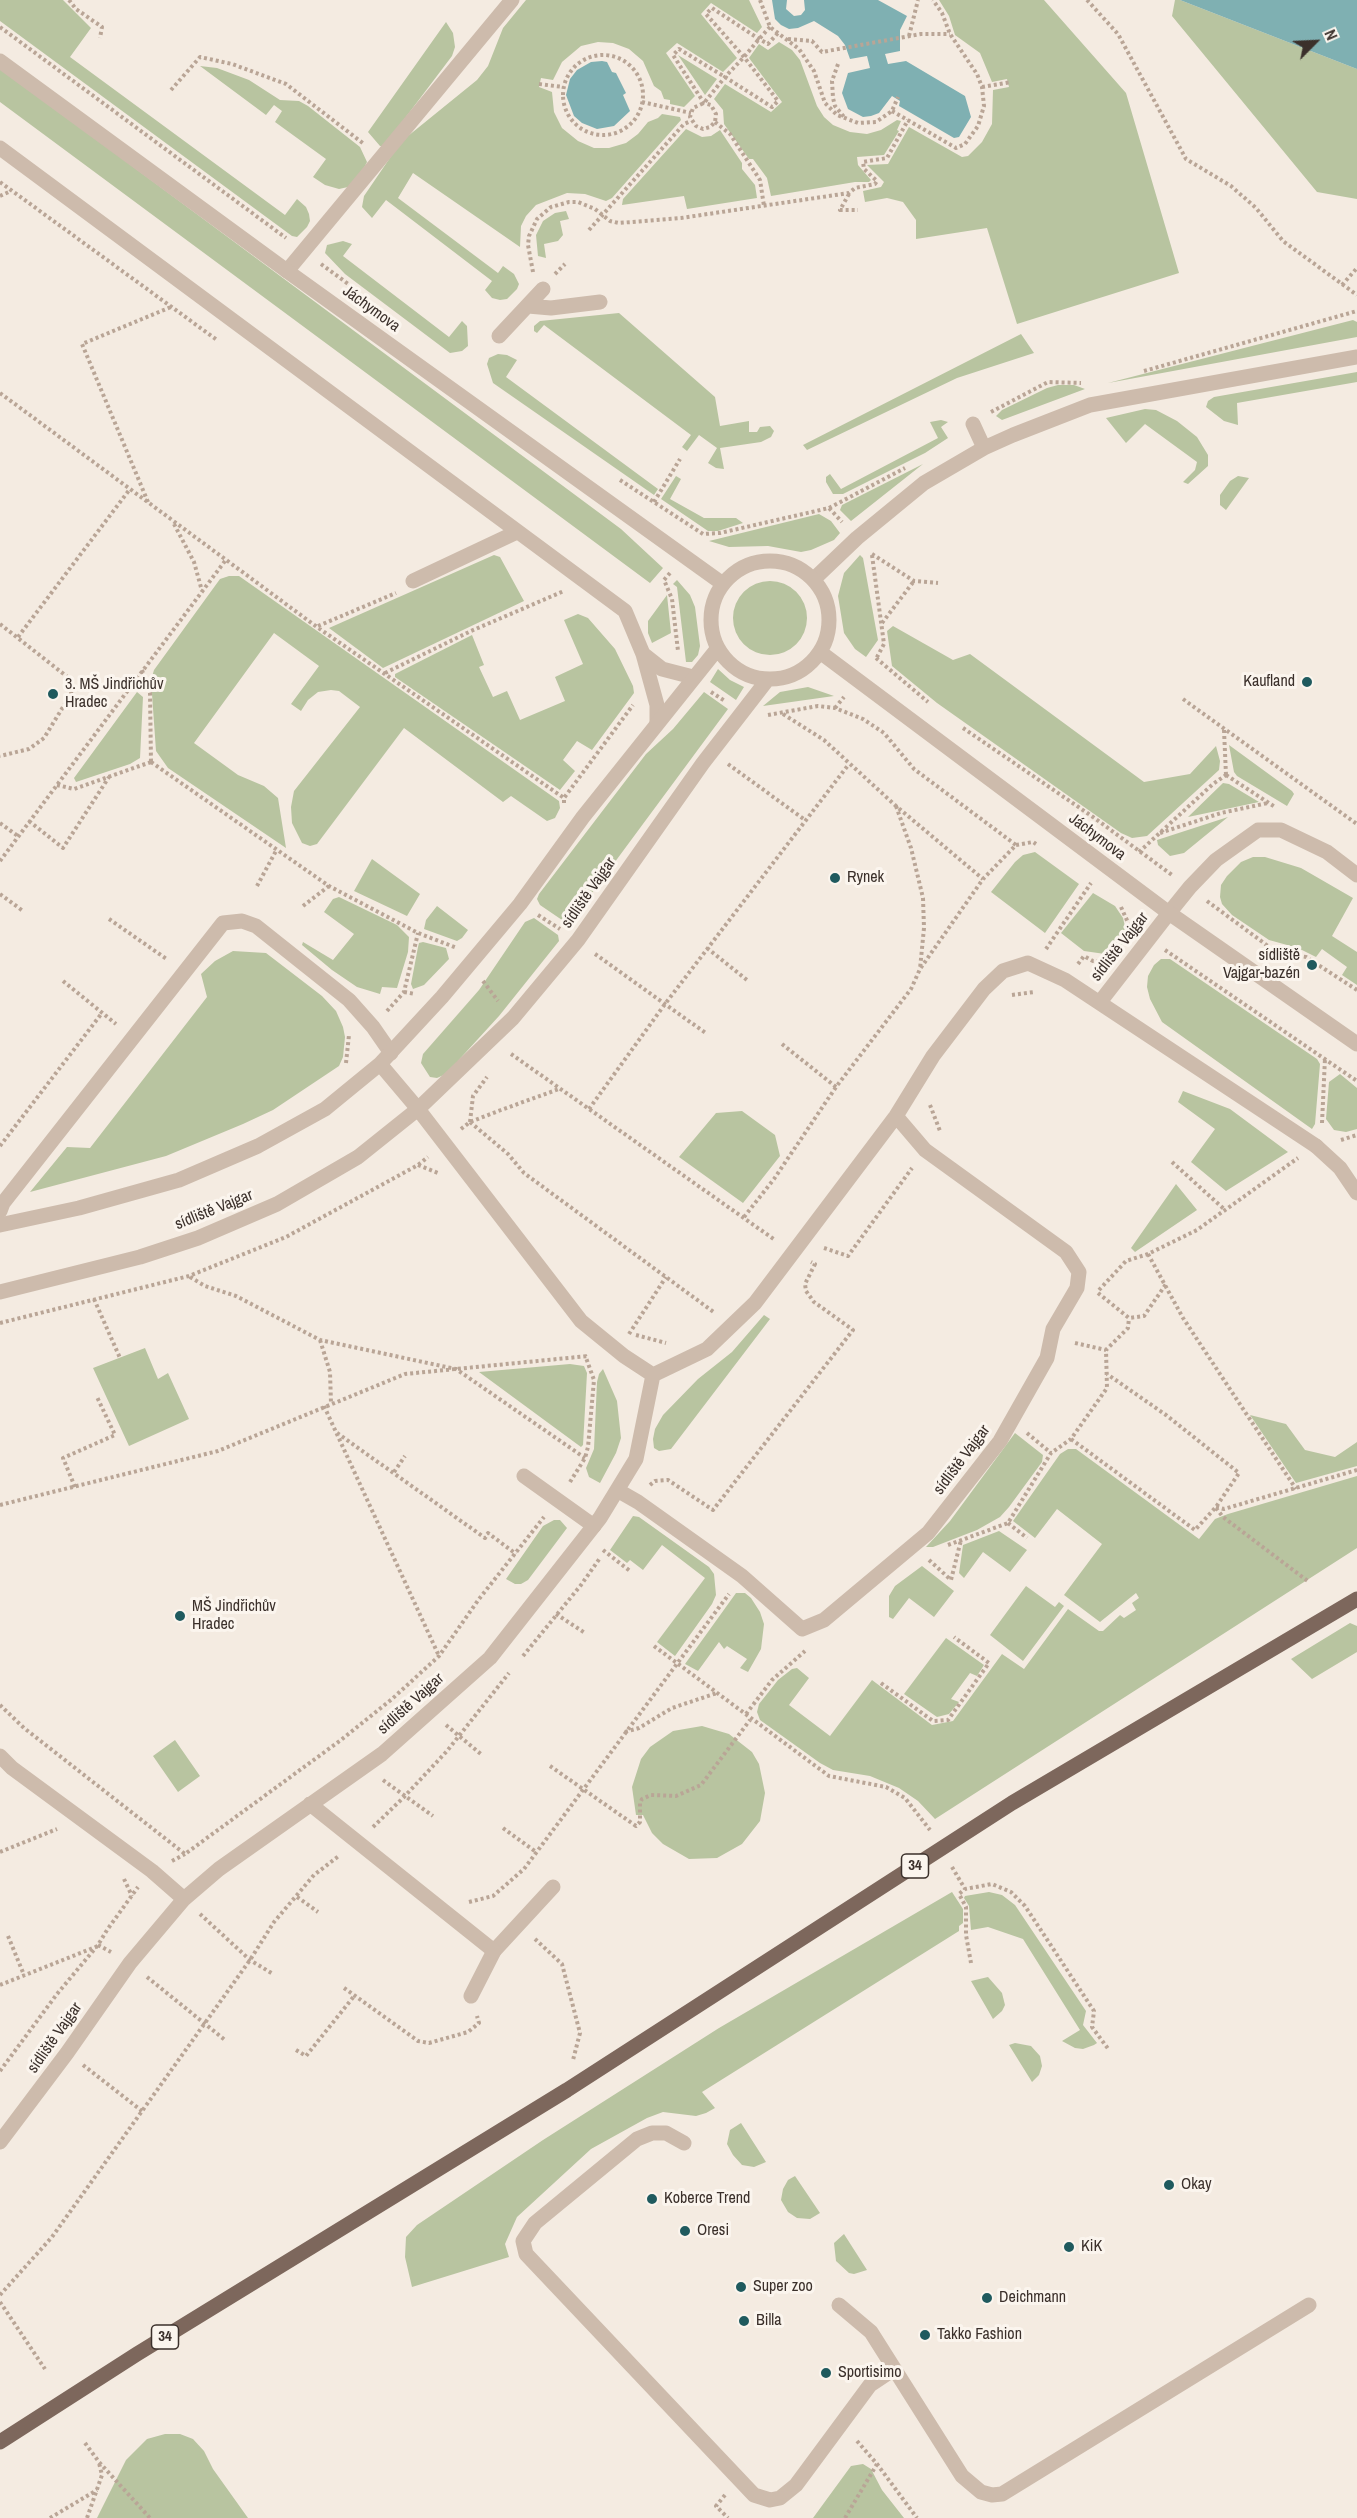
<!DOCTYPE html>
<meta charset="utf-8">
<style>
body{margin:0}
#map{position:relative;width:1357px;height:2518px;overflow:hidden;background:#f4ebe1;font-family:"Archivo Narrow",sans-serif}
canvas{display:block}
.north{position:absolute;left:1285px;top:12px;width:60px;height:60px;-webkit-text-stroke:4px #fbf5ee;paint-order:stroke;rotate:66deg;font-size:16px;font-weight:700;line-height:24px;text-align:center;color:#3b302b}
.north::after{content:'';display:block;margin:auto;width:21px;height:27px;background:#3b302b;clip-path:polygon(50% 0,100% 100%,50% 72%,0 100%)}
</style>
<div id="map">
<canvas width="1357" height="2518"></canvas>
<div class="north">N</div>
</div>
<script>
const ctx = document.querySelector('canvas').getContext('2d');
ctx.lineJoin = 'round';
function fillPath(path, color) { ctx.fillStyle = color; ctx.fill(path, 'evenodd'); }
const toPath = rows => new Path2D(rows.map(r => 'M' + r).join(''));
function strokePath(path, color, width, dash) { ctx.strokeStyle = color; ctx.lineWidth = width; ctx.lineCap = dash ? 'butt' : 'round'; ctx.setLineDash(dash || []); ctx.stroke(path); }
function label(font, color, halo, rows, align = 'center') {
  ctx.font = font + ' "Archivo Narrow",sans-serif'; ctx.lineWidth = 6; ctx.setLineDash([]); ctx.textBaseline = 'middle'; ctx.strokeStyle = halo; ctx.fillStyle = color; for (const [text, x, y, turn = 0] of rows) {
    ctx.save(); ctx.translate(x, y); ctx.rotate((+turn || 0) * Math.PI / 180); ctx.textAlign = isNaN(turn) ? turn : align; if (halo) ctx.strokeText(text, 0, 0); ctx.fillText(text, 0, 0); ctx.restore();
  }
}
fillPath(toPath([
 [0,0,63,0,91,28,70,57,285,215,297,199,306,207,309,214,310,221,307,227,297,237,292,236,0,21],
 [526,0,749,0,762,27,757,33,711,3,701,14,737,58,723,72,677,43,666,53,695,96,684,107,670,104,670,100,664,99,661,91,654,86,643,61,629,49,613,43,598,42,581,46,562,62,553,80,541,78,539,87,552,92,554,112,562,128,578,141,594,148,609,148,626,143,638,134,648,122,658,118,662,114,680,117,681,120,612,198,606,201,585,194,567,193,536,205,526,216,521,226,520,247,413,173,398,198,498,273,503,266,514,274,519,284,517,289,507,299,500,300,492,298,485,290,492,281,386,200,372,218,362,207,364,196,396,149,408,136,477,80,488,66,503,28],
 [939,0,1044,0,1126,93,1179,273,1017,324,987,228,916,239,916,220,903,202,887,198,865,202,863,191,881,187,884,182,867,165,888,164,909,127,962,157,968,156,982,142,992,124,993,90,1009,87,1007,79,992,82,980,53,955,35,949,16],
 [1175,0,1180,0,1357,69,1357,199,1317,192,1172,16],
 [446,22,453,33,455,47,452,56,384,146,380,146,368,132],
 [779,42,792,50,800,60,817,106,824,117,833,125,850,132,867,134,881,130,897,120,901,121,897,130,899,131,884,155,857,157,858,165,871,180,869,182,855,182,771,196,767,178,753,159,749,159,724,124,723,110,714,99,725,84,771,112,782,102,749,58,759,44,768,50],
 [678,55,717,79,705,95],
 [200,66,217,68,249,80,280,100,299,101,308,106,360,147,367,162,363,170,348,187,339,189,325,185,313,177,326,159,275,122,282,111,274,105,266,115],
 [0,68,621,529,663,568,650,583,0,102],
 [686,129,702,137,711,136,720,130,742,163,742,169,755,185,757,198,687,209,684,196,622,205,623,199],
 [566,211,569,219,560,221,563,235,558,241,544,244,546,258,538,256,536,235,543,221,555,213],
 [343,241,352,244,343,256,449,337,462,321,467,326,468,346,462,351,450,353,345,274,325,253,327,245],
 [619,313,715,397,720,426,749,421,749,432,757,432,760,427,770,426,774,431,771,437,761,442,720,448,724,469,716,468,708,463,717,448,699,435,687,451,682,447,691,435,544,325,537,333,534,331,534,326,540,321],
 [1353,320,1357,322,1357,337,1108,383],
 [1021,334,1034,353,957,378,807,450,803,445],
 [498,354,507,355,517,360,506,377,658,489,654,495,493,383,487,364,489,358],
 [1357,372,1357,382,1237,403,1238,425,1224,421,1206,407,1208,401,1214,397],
 [1058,385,1074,385,1085,389,1002,420,996,416,1002,410,1047,388],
 [1145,409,1156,410,1177,421,1197,437,1208,455,1208,466,1188,484,1183,482,1195,470,1197,462,1145,424,1126,443,1106,418],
 [941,420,948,422,941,427,948,438,925,453,843,494,833,494,826,482,826,477,830,474,841,489,938,438,930,422],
 [923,464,851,521,840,510,842,505],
 [676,476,681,479,670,499,704,518,736,518,743,523,718,531,708,531,661,499],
 [1238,476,1249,478,1226,510,1220,505,1220,495,1230,481],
 [819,514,831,521,840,533,834,540,811,550,801,552,768,546,729,547,709,541],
 [494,555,500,557,524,601,383,668,329,628],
 [860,555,863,558,878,640,866,657,855,649,844,633,838,596,844,573],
 [229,576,239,576,559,801,560,808,555,818,547,821,511,796,503,802,404,728,317,844,310,846,302,843,292,823,291,807,294,791,360,707,339,691,331,690,318,692,308,700,301,711,291,704,319,666,274,633,194,743,238,775,264,786,278,798,286,848,168,768,156,751,151,680,154,670,220,579],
 [677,580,690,595,695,607,700,646,698,655,692,662,686,662,677,587,673,584],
 '733 618a37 37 0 1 1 74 0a37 37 0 1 1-74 0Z',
 [667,595,671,633,652,643,648,633,648,621],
 [578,614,588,618,615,649,633,686,634,693,592,750,577,741,563,760,575,771,560,790,395,677,395,674,472,635,484,665,479,667,493,697,507,691,520,720,565,701,555,677,583,664,564,620],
 [893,626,953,660,970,654,1144,782,1190,774,1216,746,1220,761,1219,770,1147,836,1132,838,1121,833,937,703,892,666,887,631],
 [718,669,730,680,744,687,736,700,710,682],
 [808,687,834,696,763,706,780,692],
 [137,692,143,697,140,758,130,764,76,782,74,778],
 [704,692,728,709,572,920,562,920,540,905,537,899,539,894,646,754,673,729],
 [1229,745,1292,791,1294,794,1287,806,1237,776,1234,772],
 [1223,783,1229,784,1259,802,1188,817],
 [1228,817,1184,853,1170,856,1158,845,1157,840],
 [1035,852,1079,884,1045,933,991,892,1015,862,1023,855],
 [1253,857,1265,857,1301,868,1353,898,1332,936,1357,952,1357,985,1342,975,1347,967,1322,949,1316,957,1298,948,1269,940,1232,915,1222,904,1220,897,1221,885,1227,876,1241,862],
 [372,859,420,894,407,916,354,891],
 [1093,893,1115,906,1123,918,1126,931,1125,941,1120,948,1105,954,1084,951,1061,933],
 [339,897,397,925,409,937,408,952,397,988,382,987,380,994,357,987,332,970,302,945,303,942,333,960,354,934,324,912,333,899],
 [437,906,468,930,462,938,457,941,424,929,426,920],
 [534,918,558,935,559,941,499,1016,446,1074,437,1078,430,1077,421,1063,423,1054,479,990,525,922],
 [423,942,446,948,449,959,424,985,413,989,411,984,418,947,419,943],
 [233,951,266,953,322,996,336,1011,343,1027,345,1037,343,1057,339,1066,273,1110,243,1124,166,1156,30,1192,67,1147,90,1148,207,997,201,974,215,961],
 [1161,959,1170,959,1317,1059,1320,1064,1315,1124,1312,1129,1162,1022,1150,999,1147,987,1148,976,1154,965],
 [1340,1074,1357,1088,1357,1129,1346,1132,1334,1130,1326,1119,1329,1082],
 [1183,1091,1230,1109,1288,1152,1226,1191,1191,1162,1215,1129,1178,1102],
 [742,1111,775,1135,780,1156,743,1203,679,1157,716,1113],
 [1176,1184,1197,1210,1135,1252,1131,1248],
 [764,1315,770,1319,671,1449,659,1451,654,1448,653,1439,655,1429,663,1415,698,1379,732,1352],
 [145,1348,158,1379,168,1373,189,1419,129,1446,93,1368],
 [570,1364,584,1366,587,1373,583,1445,581,1447,479,1372],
 [603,1369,617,1401,621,1438,616,1453,600,1483,589,1477,586,1468,594,1449,597,1382,599,1374],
 [1250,1415,1286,1424,1305,1450,1335,1457,1357,1442,1357,1466,1296,1483],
 [1015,1433,1043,1455,1042,1462,1009,1507,1000,1517,977,1530,933,1547,926,1547,950,1521],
 [1068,1449,1076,1449,1199,1539,1215,1519,1228,1514,1357,1476,1357,1548,935,1819,918,1801,899,1788,870,1776,833,1770,820,1763,760,1720,757,1712,759,1704,778,1680,792,1669,797,1668,809,1678,789,1705,830,1736,872,1680,932,1725,953,1721,1002,1654,1024,1669,1068,1609,1099,1631,1103,1631,1120,1615,1124,1618,1136,1610,1132,1603,1139,1598,1136,1593,1100,1622,1064,1595,1102,1544,1057,1509,1035,1538,1013,1521,1060,1454],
 [633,1516,639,1517,709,1567,714,1574,716,1595,712,1604,675,1656,657,1642,705,1578,662,1545,643,1570,630,1560,627,1563,610,1550],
 [554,1520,560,1520,567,1528,528,1580,521,1584,515,1584,506,1579,543,1526],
 [999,1531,1027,1550,1010,1572,983,1552,964,1578,959,1573,963,1545],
 [922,1566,954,1591,934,1617,909,1598,893,1619,889,1617,889,1596,895,1586],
 [1026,1586,1055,1607,1059,1602,1064,1606,1023,1661,990,1635],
 [736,1593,745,1593,751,1598,760,1612,764,1624,761,1649,748,1672,740,1668,747,1659,727,1646,724,1649,719,1642,698,1671,685,1664],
 [1350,1623,1357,1626,1357,1652,1312,1679,1291,1659],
 [946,1638,984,1665,977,1676,970,1673,951,1699,959,1702,949,1714,937,1717,904,1694],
 [702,1726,729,1734,752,1752,759,1764,765,1793,760,1821,742,1844,717,1858,689,1859,663,1844,652,1833,643,1815,636,1815,632,1787,641,1759,650,1747,673,1731],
 [175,1740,200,1776,178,1792,153,1756],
 [952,1892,963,1909,963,1923,959,1926,959,1931,702,2092,715,2108,706,2113,696,2116,663,2112,647,2118,591,2149,517,2217,505,2244,509,2257,412,2287,405,2257,406,2237,417,2225,543,2140,719,2028],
 [989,1892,1002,1895,1015,1905,1086,2011,1083,2025,1097,2043,1094,2045,1083,2049,1075,2048,1062,2041,1080,2030,1023,1939,988,1927,971,1930,969,1906,964,1898,965,1896],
 [988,1977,1002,1993,1005,2005,1002,2011,993,2019,971,1981],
 [1015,2043,1031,2046,1040,2056,1042,2066,1039,2075,1032,2082,1009,2045],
 [741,2123,766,2162,754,2167,742,2165,733,2155,727,2144,730,2130],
 [795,2176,820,2213,810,2219,797,2218,788,2212,781,2200,783,2189,788,2180],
 [844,2234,867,2270,854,2274,849,2273,836,2261,834,2243],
 [165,2434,180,2434,193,2439,204,2451,213,2469,248,2518,97,2518,126,2460,147,2439],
 [863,2464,871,2469,882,2490,904,2518,813,2518,851,2466]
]), '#b8c4a0');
fillPath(toPath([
 [772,0,787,0,786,9,794,16,801,15,805,10,804,0,878,0,907,16,900,30,900,51,885,54,888,64,906,61,965,96,971,117,959,137,954,138,899,106,900,101,892,96,879,113,871,116,863,117,848,109,842,93,848,73,870,68,867,56,850,59,845,45,838,36,814,21,798,28,789,29,781,25,775,19],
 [1180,0,1357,0,1357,69],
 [602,61,607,62,612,72,616,73,626,93,623,95,630,111,614,126,597,129,582,123,574,116,566,95,570,79,577,70,591,62]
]), '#7fb0b2');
strokePath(toPath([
 [69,0,76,9,102,27,100,38],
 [760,0,770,27,799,49,814,71,825,103,837,115,858,123,876,122,892,111,898,97],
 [1087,0,1118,34,1186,159,1231,186,1256,208,1283,241,1357,295],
 [0,27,286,238],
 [770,27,759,39,744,57,725,77,704,103,693,108,690,117,696,126,703,129,710,127,715,122,716,114,711,105,704,103,673,55,679,49,725,77,772,107,778,101,744,57,706,14,712,8,759,39,768,44,778,33],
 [909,36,918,0],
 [788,39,812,41,822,52,921,34,950,34],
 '563 95a40 40 0 1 1 80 0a40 40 0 1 1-80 0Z',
 [838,64,832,81,833,98,835,106,844,117],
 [539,84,563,87],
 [982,87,1011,82],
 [171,90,200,57,232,64,286,84,364,144],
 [642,102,691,113],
 [892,111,956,148,965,144,978,126,984,106,982,87,977,74,950,34,942,13,933,0],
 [715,122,730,134,760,180,764,206],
 [0,182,217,340],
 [849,194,840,210,858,210],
 [0,196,11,191],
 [589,230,684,124,691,121],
 [321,264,351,286],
 [533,272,528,245,529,236,537,219,551,207,569,202,578,202,595,209,610,221,619,223,681,218,849,193,855,188,875,184,877,181,864,169,863,162,887,158,908,120],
 [555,274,565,264],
 [1342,285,1357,268],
 [1144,371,1357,311],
 [0,393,317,627,564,798],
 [991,412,1048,382,1081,383],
 [620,480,703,534,720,533,829,508,842,522],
 [148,502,82,344,171,307],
 [654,502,680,459],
 [829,508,905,468],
 [174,524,194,562,202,591],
 [872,554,914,581,938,583],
 [872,555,884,644,876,659],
 [670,573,664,580,672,599,678,651],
 [882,623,914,581],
 [0,624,70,679,72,686,71,694,44,738,29,749,0,756],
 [318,626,396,593],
 [18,637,130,489],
 [876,658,928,702],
 [142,670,150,693,151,762],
 [385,673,471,631,564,591],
 [711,692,725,701],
 [1183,699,1357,824],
 [835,708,844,697],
 [783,714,824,740,896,806,983,879],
 [768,715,818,706,835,708,863,719,884,733,914,769,1016,845],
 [963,728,1093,817,1172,875],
 [1224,730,1226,775],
 [151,762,329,886,418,933,457,948],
 [728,764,805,820],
 [1226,775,1275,807],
 [57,785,74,789,151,762],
 [564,803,564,798,633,705],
 [896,806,911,848,923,898,924,928,920,969],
 [29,821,63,848,109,777],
 [0,823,18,836],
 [1160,833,1221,813,1268,803],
 [1139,852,1213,784,1226,775],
 [0,861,225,561],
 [257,886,277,849],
 [0,894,23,911],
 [1207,901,1276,952,1306,957,1357,990],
 [303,906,329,886],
 [1121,907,1130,927],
 [538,915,560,929],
 [109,919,168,960],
 [707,948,747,980],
 [1046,949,1091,883],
 [1165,950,1357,1081],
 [595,954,707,1034],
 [1078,964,1084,956,1093,961,1104,961],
 [63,981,116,1024],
 [483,981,498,1001],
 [404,992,415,994],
 [1012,995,1034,992],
 [387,1011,404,992,418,933],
 [782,1044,836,1087],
 [511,1054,775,1240],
 [346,1063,349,1035],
 [930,1105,940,1131],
 [589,1109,665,1004,849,764],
 [470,1122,473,1096,487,1077],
 [470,1122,508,1154,524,1173,715,1313],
 [1322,1123,1325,1058],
 [461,1129,470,1122,501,1110,559,1089],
 [1341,1140,1357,1135],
 [0,1146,102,1013],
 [1172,1162,1224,1209],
 [418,1165,438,1173],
 [744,1217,774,1179,836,1087,911,989,920,969,983,879,1016,845,1033,842,1036,844],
 [824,1248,848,1256,912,1168],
 [1148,1254,1183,1318,1296,1489],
 [190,1277,205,1286,236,1296,320,1340,456,1369,585,1458],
 [1099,1290,1126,1261,1148,1254,1197,1230,1298,1158],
 [1098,1293,1129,1318,1144,1316,1166,1284],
 [94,1299,120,1358],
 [0,1323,189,1276,286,1237,418,1165,428,1157],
 [629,1334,666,1277],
 [636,1335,666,1343],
 [320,1340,330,1372,331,1403],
 [1075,1343,1106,1350],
 [324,1406,439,1656],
 [337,1433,485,1538,488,1533,516,1554],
 [1027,1433,1051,1453],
 [1071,1439,1195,1530,1216,1507,1239,1473,1166,1415,1107,1374],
 [394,1472,405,1456],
 [570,1482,585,1458,588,1447,594,1380,585,1355],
 [650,1485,655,1481,668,1480,713,1510,853,1330,814,1302,806,1291,805,1284,815,1264,811,1262],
 [75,1487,63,1458,115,1435,97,1397],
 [0,1505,218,1451,405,1374,588,1356],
 [1216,1507,1224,1509,1357,1470],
 [1216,1508,1223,1517,1309,1582],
 [1008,1523,1027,1538],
 [948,1545,1008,1523,1051,1453,1071,1439,1107,1388,1106,1350,1128,1328,1129,1318],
 [603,1550,630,1571],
 [929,1560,951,1580,961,1540],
 [556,1614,585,1633],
 [654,1646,829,1776,886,1787,905,1798,930,1830],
 [523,1656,581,1585,600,1558],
 [881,1683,933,1721,948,1720,989,1663,954,1637],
 [0,1705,24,1728,185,1854,341,1740,392,1699,439,1656,479,1599,544,1517],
 [746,1714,772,1680,805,1651],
 [446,1725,482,1755],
 [625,1732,639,1728,672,1708,717,1693],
 [550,1766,636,1826,640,1822,640,1803,642,1799,651,1795,676,1796,701,1785,750,1720],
 [383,1780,433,1816],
 [373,1827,404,1797,447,1751,509,1673],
 [503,1828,536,1852],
 [0,1852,57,1829],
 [172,1861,185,1854],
 [952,1867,965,1889],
 [124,1879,132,1896],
 [297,1897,318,1912],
 [469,1902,493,1896,524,1869,729,1594],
 [200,1914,250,1960,273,1974],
 [8,1936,24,1975],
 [535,1939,562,1964,580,2033,573,2060],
 [98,1945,111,1952],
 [971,1963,966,1935,966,1907,959,1894,965,1889,992,1884,1011,1892,1025,1906,1094,2011,1092,2027,1109,2050],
 [147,1977,225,2040],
 [0,1985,98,1946],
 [344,1988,418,2041,429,2043,468,2032,479,2023,477,2016],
 [296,2050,306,2056,355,1995],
 [83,2065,142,2111],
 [0,2071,57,1994,98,1945,107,1930,138,1887],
 [0,2295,52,2237,250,1960,274,1922,314,1875,340,1855],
 [0,2302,45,2369],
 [857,2441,877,2464,917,2518],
 [85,2443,99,2462,150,2518],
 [725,2495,716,2506,728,2518],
 [50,2518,97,2490],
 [87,2518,102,2475,99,2463],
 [845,2518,877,2464]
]), '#b9a596', 4, [3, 3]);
strokePath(toPath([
 [0,148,625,611,643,654,657,705,657,722],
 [287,271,512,0],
 [528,306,551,308,600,302],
 [499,336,543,289],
 [973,424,984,448],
 [814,579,857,538,924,483,984,448,1013,435,1090,405,1357,357],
 [413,581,517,532],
 [643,654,662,669,693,677],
 [1169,913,1190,887,1216,860,1258,830,1281,830,1327,852,1357,875],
 [1316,1146,1340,1168,1357,1193],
 [0,1211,3,1203,223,923,242,921,256,926,349,1000,373,1027,391,1053],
 [524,1476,594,1526],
 [471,1996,494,1951,553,1887],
 [684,2143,666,2133,652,2133,637,2139,535,2223,523,2241,526,2254,754,2495,770,2500,780,2498,796,2485,870,2385,894,2369],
 [839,2305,871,2332,962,2476,981,2492,992,2495,1002,2494,1309,2305]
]), '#cdbbac', 15);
strokePath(toPath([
 [0,61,287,271,723,584],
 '711 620a59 59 0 1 1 118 0a59 59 0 1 1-118 0Z',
 [820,652,1169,913,1357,1044],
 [1100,1002,1169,913],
 [380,1064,418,1109,581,1321,624,1356,653,1375,707,1349,755,1303,896,1116,933,1056,984,989,1003,971,1028,963,1065,980,1316,1146],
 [0,1225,79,1208,179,1180,258,1146,325,1109,380,1064,442,997,520,904,583,817,718,648],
 [0,1292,140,1257,198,1238,277,1204,358,1157,418,1109,513,1018,578,940,703,763,768,679],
 [617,1490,638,1502,742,1576,802,1629,824,1620,928,1533,1000,1441,1047,1358,1053,1329,1077,1288,1079,1272,1066,1252,925,1150,896,1116],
 [0,1756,12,1768,152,1871,184,1899],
 [310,1804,494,1951],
 [0,2142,67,2053,130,1963,184,1899,219,1869,382,1754,490,1658,600,1518,636,1459,653,1375]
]), '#cdbbac', 15);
strokePath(toPath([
 [0,2442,137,2354,567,2090,1012,1803,1357,1599]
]), '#7d675c', 15);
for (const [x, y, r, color] of [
 [1307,682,6,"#1f5a5e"],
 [53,694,6,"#1f5a5e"],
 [835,878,6,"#1f5a5e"],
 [1312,965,6,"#1f5a5e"],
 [180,1616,6,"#1f5a5e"],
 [1169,2185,6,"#1f5a5e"],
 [652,2199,6,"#1f5a5e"],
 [685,2231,6,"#1f5a5e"],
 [1069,2247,6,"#1f5a5e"],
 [741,2287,6,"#1f5a5e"],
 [987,2298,6,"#1f5a5e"],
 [744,2321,6,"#1f5a5e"],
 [925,2335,6,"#1f5a5e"],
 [826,2373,6,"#1f5a5e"]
]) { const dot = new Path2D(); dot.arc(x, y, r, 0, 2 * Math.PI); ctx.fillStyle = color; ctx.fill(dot); strokePath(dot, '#fbf5ee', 2); }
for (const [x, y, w] of [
 [915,1866,27],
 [165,2337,27]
]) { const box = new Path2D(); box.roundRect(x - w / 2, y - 12, w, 24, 4.5); ctx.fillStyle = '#fbf5ee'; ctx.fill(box); strokePath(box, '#3b302b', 1.5); }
label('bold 15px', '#3b302b', null, [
 ["34",915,1866],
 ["34",165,2337]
]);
label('16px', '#3b302b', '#fbf5ee', [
 ["Jáchymova",371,309,36],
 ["Jáchymova",1097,837,37],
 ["sídliště Vajgar",589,893,-55],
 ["sídliště Vajgar",1120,947,-52],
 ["sídliště Vajgar",214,1210,-22],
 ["sídliště Vajgar",962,1460,-53],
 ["sídliště Vajgar",411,1704,-42],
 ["sídliště Vajgar",55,2038,-55]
]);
label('16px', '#3b302b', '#fbf5ee', [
 ["Kaufland",1295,682,"right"],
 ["3. MŠ Jindřichův",65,685],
 ["Hradec",65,703],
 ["Rynek",847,878],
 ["sídliště",1300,956,"right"],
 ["Vajgar-bazén",1300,974,"right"],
 ["MŠ Jindřichův",192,1607],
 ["Hradec",192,1625],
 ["Okay",1181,2185],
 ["Koberce Trend",664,2199],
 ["Oresi",697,2231],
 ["KiK",1081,2247],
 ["Super zoo",753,2287],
 ["Deichmann",999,2298],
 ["Billa",756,2321],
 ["Takko Fashion",937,2335],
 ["Sportisimo",838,2373]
], 'left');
</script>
